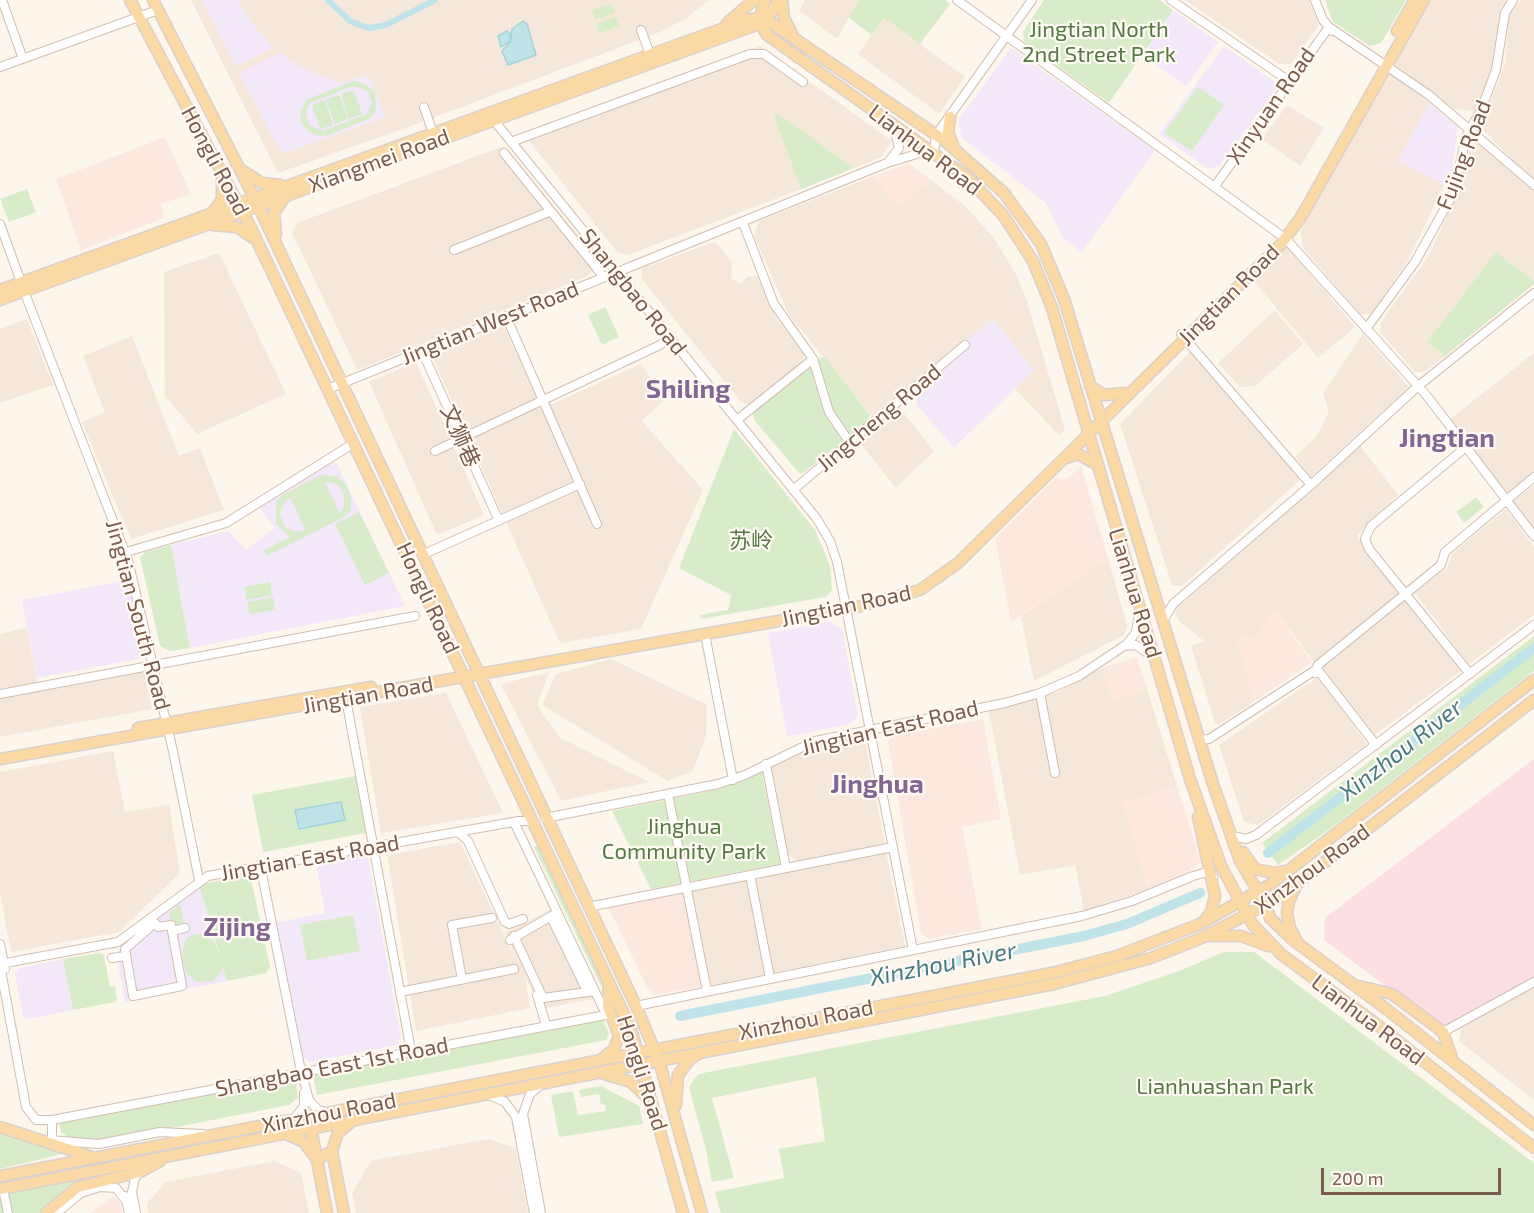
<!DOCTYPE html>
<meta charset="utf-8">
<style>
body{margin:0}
#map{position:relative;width:1534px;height:1213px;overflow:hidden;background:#fdf6ec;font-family:"Exo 2",sans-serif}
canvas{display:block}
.scale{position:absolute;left:1321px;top:1168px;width:180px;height:27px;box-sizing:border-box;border:3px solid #7a5c4d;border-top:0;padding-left:8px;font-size:18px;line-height:21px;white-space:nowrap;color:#7a5c4d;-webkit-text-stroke:4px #fffaf3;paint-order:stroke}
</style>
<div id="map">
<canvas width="1534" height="1213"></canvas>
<div class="scale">200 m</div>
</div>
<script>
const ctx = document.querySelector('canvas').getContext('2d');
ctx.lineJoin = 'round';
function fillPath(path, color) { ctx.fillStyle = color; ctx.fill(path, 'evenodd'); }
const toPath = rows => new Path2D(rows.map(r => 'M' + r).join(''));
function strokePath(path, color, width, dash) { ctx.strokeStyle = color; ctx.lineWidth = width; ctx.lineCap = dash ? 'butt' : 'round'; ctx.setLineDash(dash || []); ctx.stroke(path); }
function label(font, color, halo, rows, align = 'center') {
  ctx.font = font + ' "Exo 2","Noto Sans SC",sans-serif'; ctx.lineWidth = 4.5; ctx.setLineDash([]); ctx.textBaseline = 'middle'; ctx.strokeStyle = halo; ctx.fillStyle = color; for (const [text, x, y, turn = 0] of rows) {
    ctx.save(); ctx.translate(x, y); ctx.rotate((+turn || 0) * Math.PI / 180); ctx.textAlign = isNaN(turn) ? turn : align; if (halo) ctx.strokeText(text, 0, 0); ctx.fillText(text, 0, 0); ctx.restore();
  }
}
fillPath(toPath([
 [191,0,709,0,685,19,660,32,414,125,278,173],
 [805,0,859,0,837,39,799,11],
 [1185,0,1310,0,1319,25,1291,64,1279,64],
 [1430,0,1509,0,1501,8,1495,65,1475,111,1454,109,1393,63],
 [1522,0,1534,0,1534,183,1481,127,1505,64,1509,10],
 [884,18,965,77,939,114,858,54],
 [760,46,892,141,881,157,854,168,779,115,775,116,801,189,628,255,618,253,524,134],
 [1388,72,1430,103,1399,160,1444,185,1409,259,1372,313,1361,315,1304,249,1300,230],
 [1287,105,1324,128,1300,166,1262,139],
 [1476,141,1534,191,1534,281,1496,252,1428,342,1445,356,1424,372,1415,372,1380,332,1381,322,1430,254,1456,195,1469,151],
 [504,146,602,264,585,277,357,370,292,232,297,223],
 [874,176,898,207,931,180,965,206,994,238,1016,274,1027,301,1065,430,1059,435,1015,389,1034,370,993,319,872,416,789,315,754,236,759,221],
 [715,242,732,262,731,278,741,284,748,276,760,277,777,319,804,355,801,363,750,404,742,403,641,278,642,268],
 [1287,246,1355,327,1318,358,1253,280],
 [219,253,286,394,197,434,165,396,164,272],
 [1275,310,1303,344,1255,386,1240,387,1218,363],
 [27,319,53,385,0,403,0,329],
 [504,326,541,409,641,364,665,399,642,421,703,490,641,629,560,643,432,356],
 [1363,334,1409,387,1311,477,1295,457,1318,435,1329,411,1323,394],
 [132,336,179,456,200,448,224,510,131,539,82,422,105,412,83,356],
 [1192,350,1300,480,1182,586,1172,585,1120,424],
 [1534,353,1534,472,1506,494,1449,420],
 [416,362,484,515,437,535,369,382],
 [903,412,934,451,896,488,860,443],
 [1360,446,1398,495,1357,536,1462,670,1372,737,1275,611,1252,641,1239,647,1255,701,1218,725,1215,723,1191,646,1204,641,1178,620,1175,610],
 [1534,485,1534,528,1514,501],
 [1506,509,1534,547,1534,615,1469,664,1415,593,1447,568,1452,554],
 [1108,558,1127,626,1124,635,1034,681,1021,616],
 [27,628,39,692,144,672,152,709,0,737,0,634],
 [611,659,707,705,706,735,693,771,668,781,542,705,556,674],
 [1102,668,1112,700,1147,689,1177,786,1123,803,1149,889,1084,911,1075,865,1020,875,989,712,1058,692],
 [549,672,537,705,559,737,649,782,561,801,501,684],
 [1319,676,1367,744,1258,825,1244,822,1219,745],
 [446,693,503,813,381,833,360,707],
 [864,736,885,845,799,862,787,854,770,767,815,747],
 [113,751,125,812,169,805,180,873,119,932,11,952,0,892,0,772],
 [460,842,521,971,505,933,551,909,594,999,540,1009,525,976,530,1008,416,1031,387,855],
 [886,852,905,946,773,973,754,878],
 [747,879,766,974,709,986,691,891],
 [1534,987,1534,1100,1459,1041,1462,1026],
 [488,1139,516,1148,528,1213,356,1213,352,1193,371,1161],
 [274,1161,301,1173,309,1213,148,1213,147,1203,166,1182]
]), '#f5e8da');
fillPath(toPath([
 [165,137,191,194,161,204,164,218,81,250,56,179],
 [908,163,931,180,898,207,874,176],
 [1081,466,1108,558,1011,622,995,538,1056,478,1067,479],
 [1275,611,1312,662,1255,701,1239,647,1235,644,1243,634,1252,640],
 [1137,657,1147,689,1112,700,1102,668],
 [983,719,1001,819,962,827,982,929,929,939,921,933,888,742,891,736],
 [1177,786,1201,861,1190,871,1149,889,1122,803],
 [684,892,702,987,654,995,648,989,608,907],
 [113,1197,120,1202,122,1213,90,1213]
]), '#fde8e0');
fillPath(toPath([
 [202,0,238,0,251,22,273,48,236,66],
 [1173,10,1218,42,1186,86,1143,55],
 [1224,46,1279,85,1219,166,1208,169,1159,134],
 [1011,48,1155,150,1082,252,1063,238,1046,203,961,137,959,119],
 [279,53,304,69,340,83,363,76,370,78,385,117,282,154,239,73],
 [1430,103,1458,127,1452,170,1444,185,1398,160],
 [993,319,1034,370,954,448,916,404,917,393,969,347,965,341],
 [329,462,337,464,405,606,190,648,171,545,228,531,246,550,275,528,258,506],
 [129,580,144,658,37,678,22,600],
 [829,622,842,629,858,716,850,724,787,737,768,633],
 [360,854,368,858,401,1037,396,1045,311,1062,299,1055,274,923,325,913,316,862],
 [199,885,227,981,125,1002,116,953],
 [63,959,73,1010,28,1019,23,1016,15,973,19,968]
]), '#f3e8fa');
fillPath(toPath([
 [1534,759,1534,978,1441,1028,1324,940,1325,918]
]), '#fbdfe3');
fillPath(toPath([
 [859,0,945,0,950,4,920,44,884,18,872,35,849,18],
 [1044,0,1159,0,1173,10,1109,103,1024,42,1023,32],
 [1325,0,1406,0,1381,43,1370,46,1333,22],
 [612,4,615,13,595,20,592,10],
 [616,17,619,26,599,33,596,24],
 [353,81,364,83,375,93,376,109,371,118,329,135,319,136,309,132,302,124,300,114,306,100],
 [350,87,358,87,368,92,372,103,367,114,323,131,309,125,306,114,310,103],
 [1198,87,1224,105,1192,151,1164,133],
 [354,90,362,114,349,119,341,94],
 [339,95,348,119,335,124,326,99],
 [325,100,333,125,320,129,312,105],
 [779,115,788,121,854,168,801,189,774,116],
 [27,189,36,212,9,222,0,199],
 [1496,252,1534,281,1534,284,1445,356,1427,342],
 [605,307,619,337,602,345,588,315],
 [825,357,870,415,869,421,803,473,799,473,755,421,752,412,820,358],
 [734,429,815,530,830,566,832,590,825,597,701,619,700,615,728,610,731,595,679,568],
 [321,475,336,476,345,483,351,496,351,510,344,517,267,556,264,550,290,537,276,524,276,502,282,495],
 [331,482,339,486,344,494,344,506,340,513,325,483],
 [323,483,291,499,305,530,297,532,286,528,280,514,285,501],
 [1476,497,1484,507,1464,523,1456,512],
 [359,512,389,573,365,585,335,524],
 [171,545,190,648,170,651,160,646,140,557,145,552],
 [270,582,272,595,247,600,244,587],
 [273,597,275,610,250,614,247,602],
 [1534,636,1534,671,1334,826,1278,865,1262,843],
 [762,772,780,864,651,889,612,811,720,789],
 [356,776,366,833,263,852,252,795],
 [541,845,605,983,604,992,534,847],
 [246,875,251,879,270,967,266,973,227,981,222,965,222,971,213,981,197,982,187,974,182,957,185,940,193,934,207,935,214,941,220,956,199,885],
 [180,904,184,925,172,927,169,913],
 [353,915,360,951,307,961,300,925],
 [1224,952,1254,952,1534,1163,1534,1213,721,1213,715,1192,784,1178,779,1149,825,1141,816,1077,712,1098,734,1178,712,1182,706,1150,689,1087,698,1074,1105,996,1179,971],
 [99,953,104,955,110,987,115,987,117,999,115,1002,73,1010,63,959],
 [602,1019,609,1033,606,1040,317,1095,313,1075],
 [295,1078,298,1098,289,1105,99,1142,72,1140,61,1132,59,1123],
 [601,1086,639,1106,643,1124,559,1137,551,1095,573,1091,578,1115,606,1111,605,1104,601,1105,599,1094,581,1097,579,1090],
 [0,1131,57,1151,62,1154,0,1169],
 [81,1178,39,1213,0,1213,0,1194]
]), '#d8ecc9');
const water = toPath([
 [523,21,527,24,536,55,508,65,502,51,511,41,512,29,523,21],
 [507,31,510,33,510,41,501,47,498,36,507,31],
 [341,802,345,820,299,829,295,810,341,802]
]);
fillPath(water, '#bfe3e8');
strokePath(water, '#a5d3da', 1.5);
strokePath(toPath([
 [328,0,350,21,368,28,386,25,435,0]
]), '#bfe3e8', 6);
strokePath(toPath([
 [1268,853,1534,648],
 [680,1016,1084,936,1127,924,1200,893]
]), '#bfe3e8', 10);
const minor = toPath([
 [2,0,23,59],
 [957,0,1286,239,1427,396,1534,536],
 [1171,0,1289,81],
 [1315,0,1323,20,1332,31],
 [1329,27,1429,95,1534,185],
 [641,30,652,60],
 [0,67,158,10],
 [424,107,433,133],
 [492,118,817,519,830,541,837,562,913,950],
 [511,142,750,54,764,54,803,82],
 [504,153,603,276],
 [890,160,899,148,893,124],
 [1215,186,1329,27],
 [743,223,774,304,813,359,829,412,850,443],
 [0,224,21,282],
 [454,250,549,212],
 [24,291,128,560,173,751,199,880],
 [506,316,597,524],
 [1366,329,1415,262,1454,192,1466,137,1481,110,1496,70,1505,13,1513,0],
 [1181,334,1311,485],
 [422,351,499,521],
 [328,389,887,163,920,153,934,152,936,135,1032,0],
 [737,420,813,359],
 [1466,447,1371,526,1365,539,1369,549,1470,674],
 [435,451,660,345,669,337],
 [793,490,965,345],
 [126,552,226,523,354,443],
 [422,555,580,484],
 [1163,621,1173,604,1311,485,1417,387,1534,293],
 [705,634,733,780],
 [1124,646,1136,645,1154,658],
 [1315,673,1318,665,1441,565,1445,552,1534,477],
 [1040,693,1055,773],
 [0,694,415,616],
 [346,699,411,1051],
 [1198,740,1209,739,1317,669,1376,745],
 [766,764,786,868],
 [668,794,707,991],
 [545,818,718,784,745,775,815,741,1005,703,1040,693,1079,676,1127,644,1136,632,1139,614],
 [514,822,603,1008,608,1006],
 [458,832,468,841,505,922,509,924,523,919],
 [1237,837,1246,839,1256,835,1534,625],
 [260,864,300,1066,309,1100,318,1110,327,1112],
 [750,875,770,978],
 [588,907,893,847],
 [551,917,587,991],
 [155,923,158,927,171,925,182,986,133,996,125,949,155,923],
 [172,931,185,928],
 [514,936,543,998,595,991],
 [510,940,553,915],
 [0,944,5,969],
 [112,958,125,956],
 [0,964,118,942,208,876,519,821,529,821,534,824],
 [0,965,26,1107,36,1120,52,1120,52,1140],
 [462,979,452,925,492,918],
 [400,992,514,969],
 [537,995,546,1025],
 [636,1006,1082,916,1132,901,1193,876,1207,872,1213,877],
 [1443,1032,1534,982],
 [487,1094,505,1102,516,1117,534,1213],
 [294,1119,304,1106,304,1093],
 [52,1120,611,1014],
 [50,1140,99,1144,160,1132,203,1134],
 [4,1194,8,1213],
 [125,1196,129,1213],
 [57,1213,81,1193,100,1187,116,1188,126,1201],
 [136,1213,132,1192,135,1178,140,1172],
 [541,1213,523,1114,530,1094,542,1084]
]);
const major = toPath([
 [130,0,250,226,631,1029,683,1213],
 [153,0,254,197,636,1006,659,1061,702,1213],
 [765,0,759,21,767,35,967,177,1003,215,1033,261,1052,308,1190,779,1221,866,1253,925,1282,955,1375,1023,1534,1148],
 [782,0,784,18,793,36],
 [727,23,754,0],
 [1397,31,1415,0],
 [950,117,948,132,953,145],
 [243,171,262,183,281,185],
 [213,212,222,200,222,177],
 [212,225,237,227,253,238],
 [276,235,274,213,286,195],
 [0,290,746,20,759,18,770,22,945,141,1004,193,1041,244,1064,299,1213,784,1240,861,1266,905,1270,918,1293,940,1385,1008,1534,1125],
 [0,300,762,23,768,18,779,0],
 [1090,386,1104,395,1123,393],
 [1066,458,1078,454,1096,464],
 [138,728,371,687],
 [0,759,857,607,920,590,958,563,1281,244,1301,217,1424,0],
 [1198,817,1215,896,1211,912,1205,920],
 [1243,852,1255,869,1274,873,1287,871],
 [1295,888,1289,901,1287,913,1290,928,1297,941],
 [1210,936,1241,936,1268,946],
 [1359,986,1392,994,1443,1032,1453,1061],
 [602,1059,614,1049,619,1036,608,1006,609,985],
 [604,1074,631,1082,651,1101],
 [676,1105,678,1075,690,1059,698,1054],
 [0,1127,92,1157],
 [311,1128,327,1213],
 [286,1134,304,1142,317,1160,326,1154,333,1157],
 [0,1176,1052,973,1117,956,1200,924,1271,884,1534,680],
 [0,1189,1054,984,1151,958,1204,937,1280,897,1534,700],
 [46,1213,78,1187,140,1172,160,1161],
 [344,1213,332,1151,338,1133,351,1122]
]);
strokePath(minor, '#d1beb0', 10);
strokePath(major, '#dad1cd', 13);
strokePath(minor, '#fff', 8);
strokePath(major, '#fbd9a5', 10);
label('22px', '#537a41', '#fffaf3', [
 ["Jingtian North",1099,30],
 ["2nd Street Park",1099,55],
 ["苏岭",751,541],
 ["Jinghua",684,827],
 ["Community Park",684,852],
 ["Lianhuashan Park",1225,1087]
]);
label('22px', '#7a5c4d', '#fffaf3', [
 ["Xinyuan Road",1271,106,-55],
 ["Lianhua Road",925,150,37],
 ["Fujing Road",1464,155,-69],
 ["Hongli Road",215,161,62],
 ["Xiangmei Road",379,161,-20],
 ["Shangbao Road",633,292,51],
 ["Jingtian Road",1229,295,-45],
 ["Jingtian West Road",490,323,-22],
 ["Jingcheng Road",879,418,-40],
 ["文狮巷",460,436,66],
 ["Lianhua Road",1135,593,73],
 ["Hongli Road",428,598,65],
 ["Jingtian Road",846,606,-12],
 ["Jingtian South Road",138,615,75],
 ["Jingtian Road",368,695,-10],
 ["Jingtian East Road",890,728,-13],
 ["Jingtian East Road",310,858,-10],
 ["Xinzhou Road",1312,869,-36],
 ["Xinzhou Road",806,1020,-11],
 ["Lianhua Road",1368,1020,37],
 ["Shangbao East 1st Road",332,1067,-11],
 ["Hongli Road",642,1073,72],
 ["Xinzhou Road",329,1113,-11]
]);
label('italic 24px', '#437c86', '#fffaf3', [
 ["Xinzhou River",1401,750,-38],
 ["Xinzhou River",943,964,-11]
]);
label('bold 26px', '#846695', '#fffaf3', [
 ["Shiling",688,389],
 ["Jingtian",1447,438],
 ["Jinghua",877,784],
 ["Zijing",237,927]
]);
</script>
